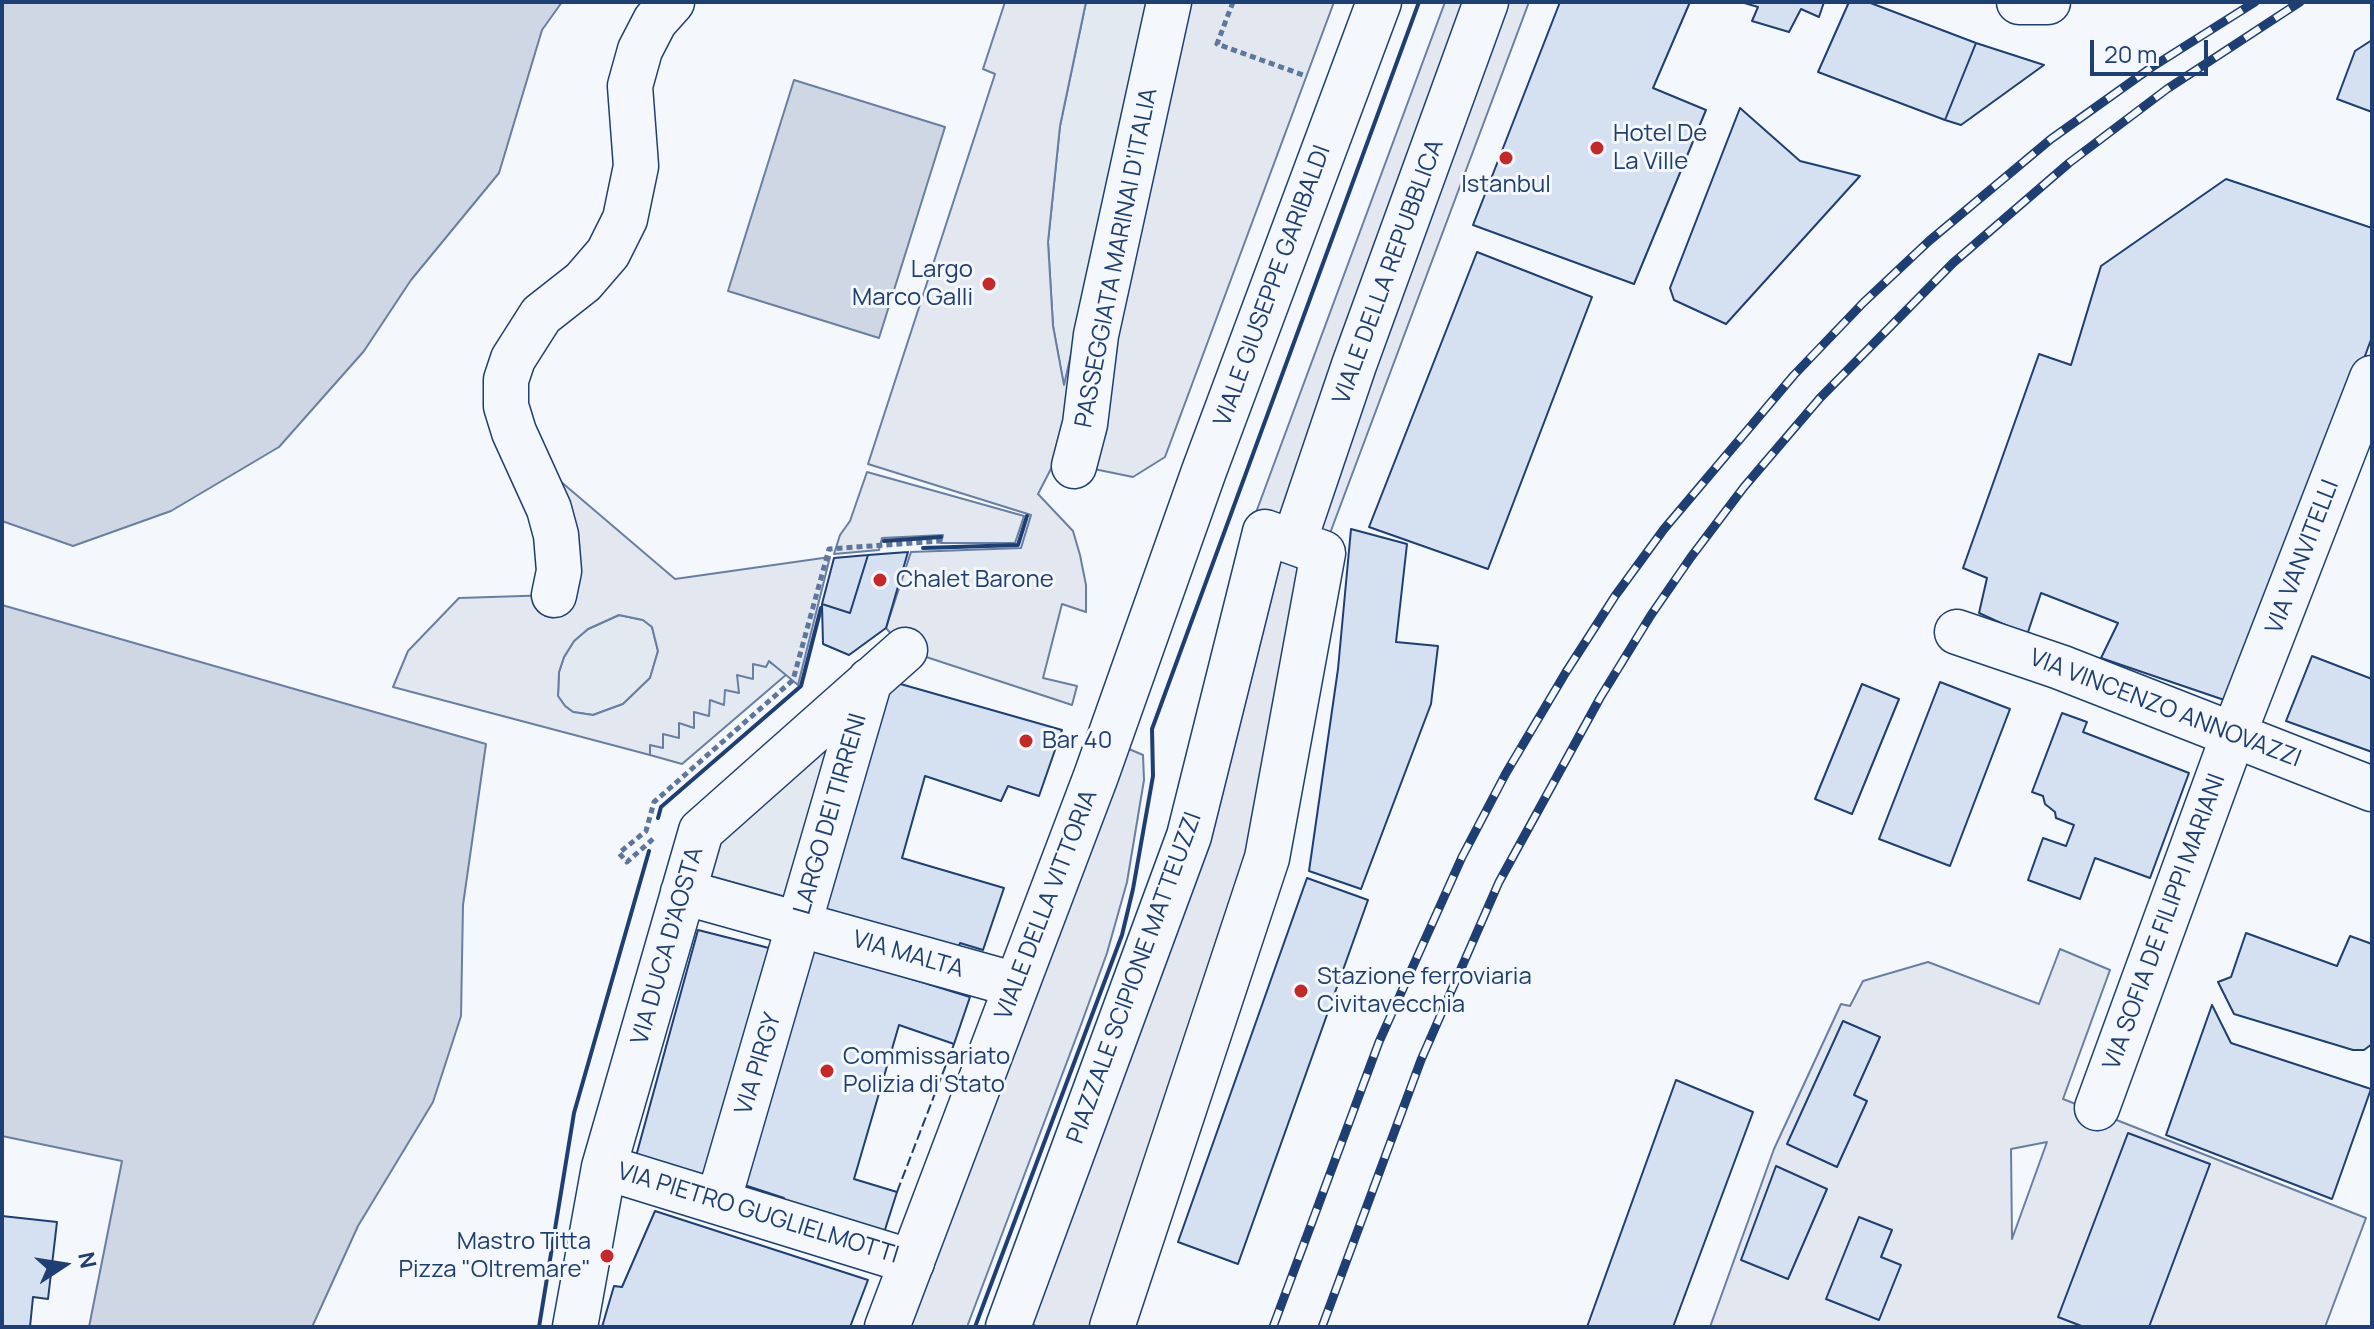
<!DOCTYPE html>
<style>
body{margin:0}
#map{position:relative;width:2374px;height:1329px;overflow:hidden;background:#f4f7fb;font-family:Manrope,sans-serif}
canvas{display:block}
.frame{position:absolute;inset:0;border:4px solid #1d3f73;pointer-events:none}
.north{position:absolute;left:24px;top:1225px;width:80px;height:80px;-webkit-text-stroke:6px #f4f7fb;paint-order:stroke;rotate:78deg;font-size:22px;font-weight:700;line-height:32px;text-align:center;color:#1d3f73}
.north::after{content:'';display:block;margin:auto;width:28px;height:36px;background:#1d3f73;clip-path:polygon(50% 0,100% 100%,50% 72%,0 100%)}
.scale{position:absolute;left:2090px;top:40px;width:118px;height:36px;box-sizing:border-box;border:4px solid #1d3f73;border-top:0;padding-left:10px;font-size:24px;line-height:28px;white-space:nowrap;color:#1d3f73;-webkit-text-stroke:6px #f4f7fb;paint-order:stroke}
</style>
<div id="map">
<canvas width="2374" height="1329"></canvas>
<div class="frame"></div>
<div class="north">N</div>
<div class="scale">20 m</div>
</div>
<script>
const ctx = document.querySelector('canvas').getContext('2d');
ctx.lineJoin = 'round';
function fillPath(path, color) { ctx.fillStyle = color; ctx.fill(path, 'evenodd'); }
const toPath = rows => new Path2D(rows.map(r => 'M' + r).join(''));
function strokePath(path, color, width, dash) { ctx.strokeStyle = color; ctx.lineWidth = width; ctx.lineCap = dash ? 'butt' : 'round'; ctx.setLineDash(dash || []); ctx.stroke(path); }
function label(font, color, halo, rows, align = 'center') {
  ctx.font = font + ' Manrope,sans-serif'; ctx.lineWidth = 6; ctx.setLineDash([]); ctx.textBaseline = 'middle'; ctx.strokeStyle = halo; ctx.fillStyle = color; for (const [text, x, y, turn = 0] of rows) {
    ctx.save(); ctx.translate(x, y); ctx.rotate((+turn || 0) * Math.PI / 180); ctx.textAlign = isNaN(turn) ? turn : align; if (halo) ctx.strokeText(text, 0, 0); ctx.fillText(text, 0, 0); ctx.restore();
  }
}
const green = toPath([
 [1086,2,1152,2,1064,387,1053,326,1048,242,1060,126,1086,2],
 [619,615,643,620,652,627,658,651,650,678,623,704,593,715,573,712,565,706,558,696,559,672,564,657,574,641,588,629,619,615],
 [768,661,787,674,682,764,650,755,649,744,724,689,737,675,753,664,768,661],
 [833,744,790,898,707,875,715,843,833,744]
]);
fillPath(green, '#e3e9f0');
strokePath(green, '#687fa3', 2);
const parking = toPath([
 [1005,2,1086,2,1060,126,1048,242,1053,326,1064,385,1152,2,1334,2,1165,457,1133,477,1055,461,1038,494,1073,531,1080,555,1086,585,1086,612,1062,604,1043,678,1077,686,1072,705,905,650,886,628,911,552,1021,548,1031,515,868,464,995,74,983,69,1005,2],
 [1445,2,1529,2,1323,552,1282,862,1113,1327,1039,1327,1020,1320,1178,832,1251,526,1445,2],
 [539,463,675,579,830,557,798,685,769,661,766,667,753,664,753,679,737,675,739,693,725,690,724,705,710,700,709,716,694,712,694,728,679,723,679,738,663,734,663,748,650,745,650,755,393,687,408,651,459,598,554,595,539,463],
 [619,615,643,620,652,627,658,651,650,678,623,704,593,715,573,712,565,706,558,696,559,672,564,657,574,641,588,629,619,615],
 [867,472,1024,516,1015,543,941,543,943,535,882,538,879,550,834,554,840,535,850,521,867,472],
 [1122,746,1143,755,1144,780,1127,882,1107,953,1082,1022,967,1327,907,1327,1122,746],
 [2060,949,2110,970,2063,1099,2366,1218,2325,1327,1710,1327,1774,1149,1841,1004,1850,1006,1863,981,1928,962,2039,1004,2060,949],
 [2047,1142,2012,1239,2011,1149,2047,1142]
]);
fillPath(parking, '#e3e8f0');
strokePath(parking, '#687fa3', 2);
const water = toPath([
 [2,2,562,2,542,30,499,173,411,280,364,351,279,447,171,511,73,546,2,521,2,2],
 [794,80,945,127,879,338,728,291,794,80],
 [2,605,486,744,463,905,461,1016,433,1102,358,1226,312,1327,89,1327,122,1161,2,1136,2,605]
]);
fillPath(water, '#cfd7e4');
strokePath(water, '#687fa3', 2);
const building = toPath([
 [1560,2,1690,2,1653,88,1706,110,1634,284,1473,225,1560,2],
 [1741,2,1824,2,1819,17,1801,9,1789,32,1752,21,1758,7,1741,2],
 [1849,2,1868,2,1976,43,1945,120,1818,72,1849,2],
 [2372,40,2372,112,2337,99,2355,51,2372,40],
 [1976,43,2044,65,1961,125,1945,120,1976,43],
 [1740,108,1800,161,1860,176,1726,324,1674,300,1670,288,1740,108],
 [2226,179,2372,228,2372,337,2236,704,2101,658,2118,623,2041,593,2027,635,1979,613,1987,578,1963,568,2039,354,2071,365,2101,266,2226,179],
 [1477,252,1592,297,1488,569,1369,527,1477,252],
 [1351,529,1407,544,1396,642,1438,646,1431,704,1361,889,1309,871,1338,669,1351,529],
 [908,552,886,628,849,655,823,644,822,604,850,613,868,555,908,552],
 [868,555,850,613,822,604,834,558,868,555],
 [2312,656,2372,679,2372,752,2286,721,2312,656],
 [890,681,1062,730,1039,796,1008,786,1001,801,925,776,902,858,1004,888,983,950,960,943,955,956,814,917,890,681],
 [1940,682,2010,709,1950,866,1879,839,1940,682],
 [1862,684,1899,699,1852,814,1815,799,1862,684],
 [2062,713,2087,722,2083,732,2189,773,2150,878,2095,858,2080,899,2028,880,2043,838,2066,846,2074,825,2056,818,2055,812,2045,804,2043,796,2032,792,2062,713],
 [1307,878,1368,900,1238,1264,1178,1242,1307,878],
 [698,930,769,948,702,1181,635,1160,698,930],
 [2246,933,2337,966,2350,936,2372,944,2372,1044,2364,1050,2353,1050,2234,1014,2218,982,2231,977,2246,933],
 [808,947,970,997,954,1044,899,1025,854,1179,897,1192,883,1236,782,1208,784,1198,732,1181,808,947],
 [2212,1005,2231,1043,2371,1089,2332,1199,2166,1135,2212,1005],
 [1843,1021,1880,1037,1854,1095,1867,1101,1837,1167,1787,1144,1843,1021],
 [1676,1080,1753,1112,1673,1327,1587,1327,1676,1080],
 [2128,1133,2210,1164,2149,1327,2084,1327,2058,1317,2128,1133],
 [1776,1166,1827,1189,1788,1279,1741,1260,1776,1166],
 [655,1211,868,1280,850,1327,602,1327,614,1286,622,1287,655,1211],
 [2,1216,57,1222,48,1299,33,1297,30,1327,2,1327,2,1216],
 [1859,1217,1892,1230,1881,1257,1901,1265,1879,1320,1826,1299,1859,1217]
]);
fillPath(building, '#d5e0f0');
strokePath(building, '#1d3f73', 2);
const minor = toPath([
 [2019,2,2048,2],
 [1074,466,1085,424,1096,335,1169,2],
 [1294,542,1354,365,1486,2],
 [554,595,559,571,556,535,549,509,514,432,506,406,506,380,513,359,541,315,583,282,608,253,625,219,636,166,630,86,640,50,655,21,672,2],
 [1957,632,2060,667,2372,789],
 [683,892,1016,985],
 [2097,1108,2233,736,2372,378],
 [604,1167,912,1262],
 [718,1202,870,680],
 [575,1327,604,1167,701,831,905,650],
 [1008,1327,1189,836,1265,532,1323,553,1267,858,1112,1327]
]);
const major = toPath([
 [887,1327,1096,776,1204,471,1379,2]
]);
strokePath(minor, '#1d3f73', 47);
strokePath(major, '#1d3f73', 47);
strokePath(toPath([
 [1233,2,1217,44,1306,76],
 [653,839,627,862,619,853,646,831,654,802,793,680,829,549,941,541]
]), '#5e769c', 5, [6, 4]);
strokePath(minor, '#f4f7fb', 44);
strokePath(major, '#f4f7fb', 44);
const rail = toPath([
 [1273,1327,1379,1042,1462,857,1506,773,1566,672,1615,596,1664,529,1794,375,1863,303,1929,241,2051,139,2152,67,2255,2],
 [1322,1327,1421,1060,1499,882,1600,698,1651,615,1691,557,1744,487,1820,398,1953,263,2069,163,2167,89,2300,2]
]);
strokePath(rail, '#1d3f73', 9);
strokePath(rail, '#f4f7fb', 6, [18]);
strokePath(toPath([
 [897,1192,954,1044]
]), '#1d3f73', 2, [10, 4]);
strokePath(toPath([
 [884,541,941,537],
 [923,548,1018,545,1027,516],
 [658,818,661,807,801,686,821,608],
 [539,1327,574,1113,649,851],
 [975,1327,1122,935,1133,889,1153,776,1152,729,1419,2]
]), '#1d3f73', 4);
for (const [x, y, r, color] of [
 [1597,148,8,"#c62828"],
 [1506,158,8,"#c62828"],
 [989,284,8,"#c62828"],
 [880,580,8,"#c62828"],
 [1026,741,8,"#c62828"],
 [1301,991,8,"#c62828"],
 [827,1071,8,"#c62828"],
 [607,1256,8,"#c62828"]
]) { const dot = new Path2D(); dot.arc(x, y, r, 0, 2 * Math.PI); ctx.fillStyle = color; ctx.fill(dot); strokePath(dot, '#f4f7fb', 3); }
label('24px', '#1d3f73', '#f4f7fb', [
 ["Hotel De",1613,134],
 ["La Ville",1613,162],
 ["Istanbul",1506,185,"center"],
 ["Largo",973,270,"right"],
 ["Marco Galli",973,298,"right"],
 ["Chalet Barone",896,580],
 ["Bar 40",1042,741],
 ["Stazione ferroviaria",1317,977],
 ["Civitavecchia",1317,1005],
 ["Commissariato",843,1057],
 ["Polizia di Stato",843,1085],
 ["Mastro Titta",591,1242,"right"],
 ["Pizza \"Oltremare\"",591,1270,"right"]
], 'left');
label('24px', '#1d3f73', '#f4f7fb', [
 ["PASSEGGIATA MARINAI D'ITALIA",1117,258,-79],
 ["VIALE DELLA REPUBBLICA",1389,272,-70],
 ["VIALE GIUSEPPE GARIBALDI",1273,286,-70],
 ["VIA VANVITELLI",2303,557,-69],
 ["VIA VINCENZO ANNOVAZZI",2165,709,21],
 ["LARGO DEI TIRRENI",831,814,-74],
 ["VIALE DELLA VITTORIA",1047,905,-69],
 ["VIA SOFIA DE FILIPPI MARIANI",2165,922,-70],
 ["VIA DUCA D'AOSTA",668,946,-74],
 ["VIA MALTA",908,955,16],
 ["PIAZZALE SCIPIONE MATTEUZZI",1135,978,-70],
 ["VIA PIRGY",759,1064,-73],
 ["VIA PIETRO GUGLIELMOTTI",758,1214,17]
]);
</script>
